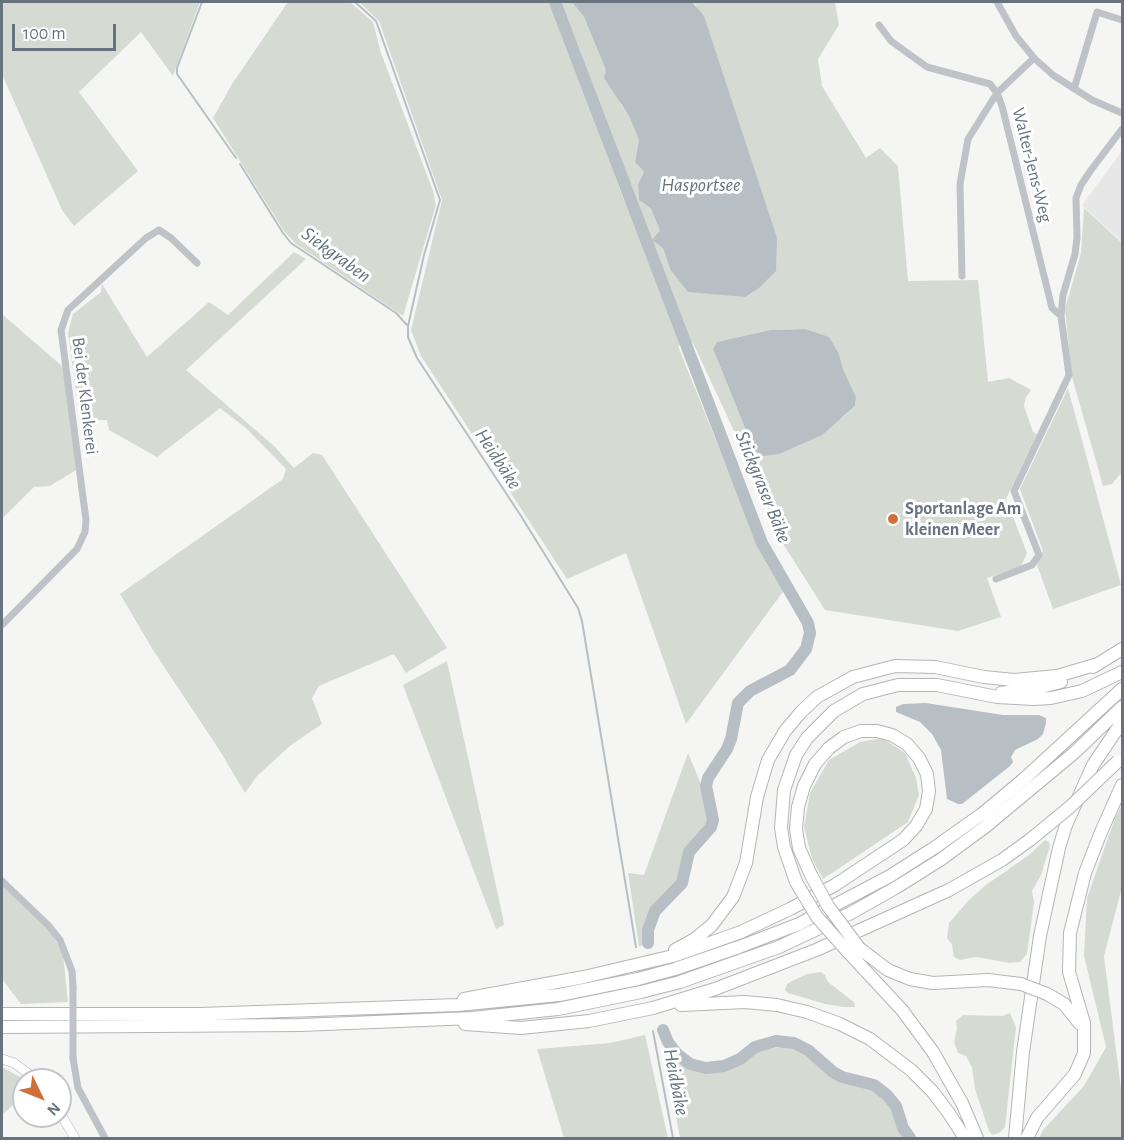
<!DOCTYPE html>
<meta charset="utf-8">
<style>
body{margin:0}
#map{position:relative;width:1124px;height:1140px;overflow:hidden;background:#f5f6f3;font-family:"Alegreya Sans",sans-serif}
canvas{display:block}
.frame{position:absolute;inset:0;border:3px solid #687380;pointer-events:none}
.north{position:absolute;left:12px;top:1068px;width:60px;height:60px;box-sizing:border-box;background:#fff;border:2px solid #c3c7cc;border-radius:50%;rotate:133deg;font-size:16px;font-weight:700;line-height:24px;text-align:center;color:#687380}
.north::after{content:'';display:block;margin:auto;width:21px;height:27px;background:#cf6f3a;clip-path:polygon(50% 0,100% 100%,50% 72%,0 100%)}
.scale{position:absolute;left:12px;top:24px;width:104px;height:27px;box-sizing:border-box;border:3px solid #687380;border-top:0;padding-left:8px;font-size:18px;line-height:21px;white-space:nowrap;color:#687380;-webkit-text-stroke:4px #fff;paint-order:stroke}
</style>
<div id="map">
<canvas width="1124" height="1140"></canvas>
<div class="frame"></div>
<div class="north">N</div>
<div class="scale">100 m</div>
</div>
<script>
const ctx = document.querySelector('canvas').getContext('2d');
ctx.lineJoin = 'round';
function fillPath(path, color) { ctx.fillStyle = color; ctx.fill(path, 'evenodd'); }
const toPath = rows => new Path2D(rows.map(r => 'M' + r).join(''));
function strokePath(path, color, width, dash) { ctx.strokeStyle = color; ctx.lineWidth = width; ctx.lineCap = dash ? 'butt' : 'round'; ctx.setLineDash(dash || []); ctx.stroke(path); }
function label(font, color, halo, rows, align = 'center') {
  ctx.font = font + ' "Alegreya Sans",sans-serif'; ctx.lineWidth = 6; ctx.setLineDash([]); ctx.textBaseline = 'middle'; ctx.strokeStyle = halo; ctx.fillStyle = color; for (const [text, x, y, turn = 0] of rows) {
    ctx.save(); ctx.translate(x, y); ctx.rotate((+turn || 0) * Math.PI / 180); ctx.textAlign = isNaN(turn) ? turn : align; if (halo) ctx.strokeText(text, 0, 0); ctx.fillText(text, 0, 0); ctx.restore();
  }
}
fillPath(toPath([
 [1122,151,1122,242,1082,205]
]), '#e6e7e6');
fillPath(toPath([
 [2,2,200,2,173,76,141,32,79,92,138,171,74,226,62,210,2,74],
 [288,2,350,2,373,22,381,53,433,191,436,205,403,316,296,244,284,231,213,118,232,84],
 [359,2,551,2,625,203,582,55,560,2,572,2,584,17,621,105,629,116,639,140,635,162,644,172,638,184,639,200,651,209,660,231,663,248,670,269,725,294,745,297,696,5,692,2,835,2,839,25,818,59,822,86,866,158,880,148,898,166,908,281,978,280,988,382,1009,378,1031,390,1026,397,1024,406,1033,432,1037,434,1006,499,1027,553,1021,566,987,578,1001,617,958,631,825,610,780,539,763,493,693,343,678,346,760,550,785,589,686,724,626,553,567,579,421,356,411,330,442,200,379,21],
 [805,329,839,354,843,369,856,397,855,406,842,418,754,450,713,349,717,342,770,330],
 [1084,208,1122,243,1122,472,1112,484,1103,486,1072,377,1065,309,1081,253],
 [294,252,306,259,186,370,274,446,294,468,313,453,322,455,447,648,406,673,394,654,319,686,312,698,322,724,291,745,257,776,245,793,220,751,153,650,120,594,283,479,286,469,246,428,220,408,157,457,109,430,107,420,80,421,68,333,73,314,101,292,102,284,147,357,209,302,228,315],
 [2,314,63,367,76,470,50,486,34,487,2,519],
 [1068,388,1121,585,1053,609,1037,565,1043,551,1020,489],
 [447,661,503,918,504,925,496,929,403,685],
 [882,738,905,753,916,778,919,795,908,822,823,879,812,859,804,827,810,793,829,760,860,742],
 [688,753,703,789,710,821,707,828,691,846,684,858,678,881,657,901,651,911,644,939,645,945,639,946,628,873,644,875],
 [1122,805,1122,887,1104,956,1122,1097,1122,1138,1039,1138,1043,1130,1084,1086,1106,1047,1084,956,1087,898,1115,818],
 [1045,840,1049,842,1050,846,1041,875,1032,891,1034,902,1027,954,1020,962,1010,963,976,957,960,960,954,957,952,945,947,938,949,923,969,900,986,885,1029,855],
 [2,886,42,923,54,938,63,954,68,1002,21,1004,2,979],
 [821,972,825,975,828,982,854,1002,855,1007,843,1007,825,1004,788,993,785,990,787,984,794,980,807,974],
 [1010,1013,1016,1027,1005,1127,999,1133,992,1135,989,1131,975,1089,972,1067,966,1056,958,1053,954,1042,957,1028,956,1021,963,1015,1002,1016],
 [645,1035,668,1138,564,1138,537,1049,610,1043],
 [782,1047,797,1050,811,1057,832,1075,877,1089,892,1102,906,1138,680,1138,663,1050,669,1051,697,1071,714,1073,727,1068,755,1051],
 [2,1067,25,1080,24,1095,2,1115]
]), '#d5dad3');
fillPath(toPath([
 [572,2,692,2,704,16,777,238,776,271,759,288,745,297,688,292,670,269,663,248,652,240,660,231,651,209,639,200,638,184,644,172,635,162,639,140,629,116,604,78,606,70,584,17],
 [805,329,829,337,839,354,843,369,856,397,855,406,822,435,779,454,763,456,754,450,713,349,717,342,770,330],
 [926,703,1003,715,1039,715,1046,718,1046,723,1043,734,1038,739,1015,750,1011,757,1013,762,1010,766,962,804,958,804,947,799,941,750,932,734,920,722,896,712,896,707,903,704]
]), '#b7bfc5');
strokePath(toPath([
 [202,2,177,68,177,74,236,158],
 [355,2,376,21,440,200,424,255,408,326,408,337,417,358,521,516,578,608,582,621,636,947],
 [240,164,283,233,291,243,396,313,407,325],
 [653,1031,673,1138]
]), '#b7bfc5', 2);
strokePath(toPath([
 [555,2,762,543,808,623,810,633,806,649,790,670,750,691,738,703,731,739,727,749,708,778,706,786,713,820,711,827,689,852,682,883,655,911,648,930,648,943],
 [663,1030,668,1042,677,1054,690,1064,706,1068,724,1066,740,1059,755,1047,776,1041,794,1043,808,1050,833,1072,842,1077,874,1085,887,1095,896,1106,903,1128,910,1138]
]), '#b7bfc5', 12);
const secondary = toPath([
 [2,1059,14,1063,37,1080],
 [60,1113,75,1138]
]);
const highway = toPath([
 [1093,667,1122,649],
 [1001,693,1045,686,1061,682],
 [796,882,784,847,781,828,784,790,796,755,807,738,834,711,863,694,898,685,937,685,997,697,1034,699,1051,698,1082,691,1122,672],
 [859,948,888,970,910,979,933,983,988,980,1021,984],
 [675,950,695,939,712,925,733,897,746,863,757,797,768,760,785,731,801,712,817,697,853,677,895,666,935,667,984,677,1014,680,1057,676,1098,664],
 [849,953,902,1010,933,1052,962,1103,977,1138],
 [1047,994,1064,1004,1080,1024],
 [464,999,584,977,673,956,741,932,790,909,835,885,903,840,916,826,926,809,929,791,927,774,919,758,907,744,892,735,877,731,861,731,844,737,829,748,815,764,804,786,798,807,796,829,799,848,811,875],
 [681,1005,745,1002,777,1005,807,1012,840,1024,870,1039,911,1070,932,1091,948,1112,965,1138],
 [2,1014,200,1014,458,1005,559,995,638,979,675,969,739,947,799,924,890,876,934,848,982,814,1024,779,1122,689],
 [465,1024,521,1028,589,1021,653,1008,715,989,816,950,949,890,1002,860,1031,839],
 [2,1027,301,1025,472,1018,558,1009,641,992,680,982,779,947,851,913,897,887,940,860,985,827,1074,753,1122,707],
 [1015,1138,1023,1052,1040,936,1059,848,1066,825,1093,765,1122,722],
 [1027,1138,1037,1118,1075,1074,1084,1053,1084,1023,1069,972,1070,933,1085,873,1101,832,1122,785]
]);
strokePath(secondary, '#b0b4b8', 10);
strokePath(highway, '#b2b5b8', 14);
strokePath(toPath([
 [997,2,1016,36,1034,58,1053,75,1092,100,1122,113],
 [879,25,891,41,927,67,990,84,997,93,1002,106,1052,308,1061,316],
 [1074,89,1097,12,1122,20],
 [962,276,960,184,968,139,997,93,1034,58],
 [996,579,1032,565,1039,555,1014,491,1069,375,1061,316,1063,295,1075,254,1077,238,1076,198,1081,185,1091,170,1122,129],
 [2,625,77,549,85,532,86,520,61,330,68,310,146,238,159,230,171,238,197,263],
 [2,881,48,925,60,940,72,971,73,987],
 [73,1058,78,1088,105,1138]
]), '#bfc2c6', 7);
strokePath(secondary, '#fff', 9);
strokePath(highway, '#fff', 12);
const highwayBridge = toPath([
 [1031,839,1070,807,1118,761],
 [811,875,828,906,859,948],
 [796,882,817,917,849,953],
 [1021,984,1047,994]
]);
strokePath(highwayBridge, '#b2b5b8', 14, []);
strokePath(toPath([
 [73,987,73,1058]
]), '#bfc2c6', 7);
strokePath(highwayBridge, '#fff', 12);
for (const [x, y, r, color] of [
 [893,519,6,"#cf6f3a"]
]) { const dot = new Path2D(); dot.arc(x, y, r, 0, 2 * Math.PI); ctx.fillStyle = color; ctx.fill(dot); strokePath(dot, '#fff', 2); }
label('18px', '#687380', '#fff', [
 ["Walter-Jens-Weg",1032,165,76],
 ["Bei der Klenkerei",85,396,83]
]);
label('bold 18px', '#687380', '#fff', [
 ["Sportanlage Am",905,509],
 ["kleinen Meer",905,530]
], 'left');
label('italic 20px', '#64737d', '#fff', [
 ["Hasportsee",701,185],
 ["Siekgraben",336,255,36],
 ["Heidbäke",498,459,57],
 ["Stickgraser Bäke",763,487,68],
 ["Heidbäke",676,1082,79]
]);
</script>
